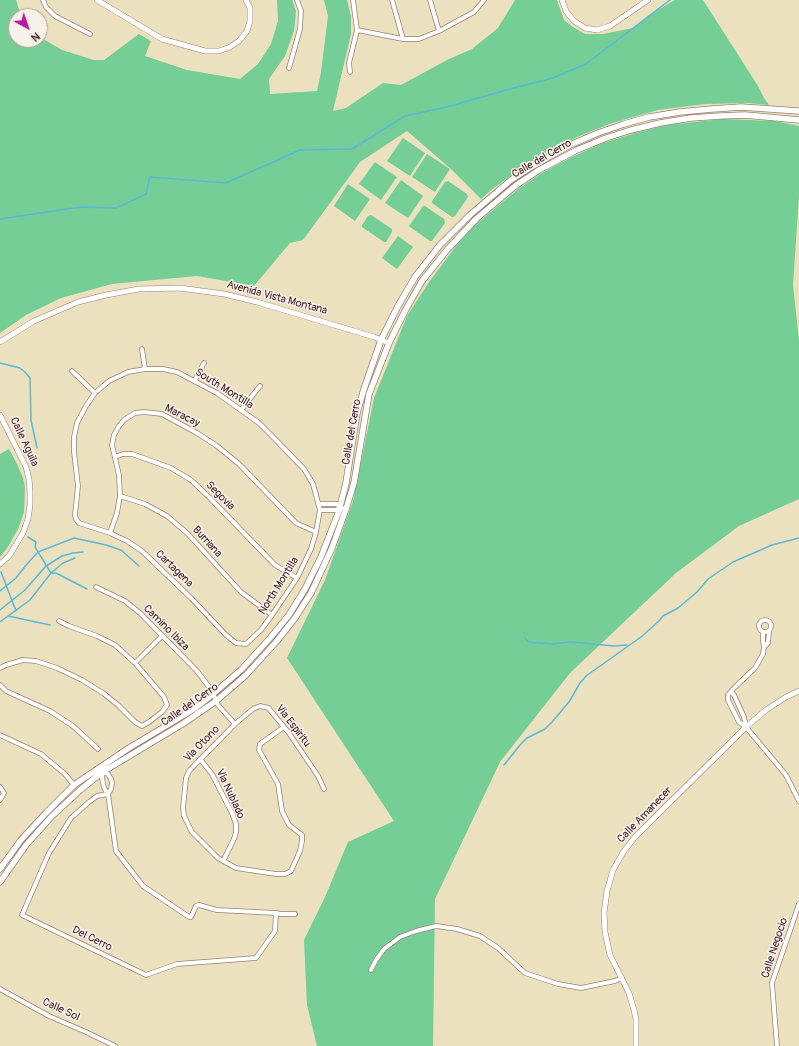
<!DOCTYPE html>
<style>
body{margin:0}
#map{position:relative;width:799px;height:1046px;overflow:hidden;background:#ece1bf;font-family:Pangolin,sans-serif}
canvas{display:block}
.north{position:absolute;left:8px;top:8px;width:40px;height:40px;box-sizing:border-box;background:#f7f3e8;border:1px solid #b29e9c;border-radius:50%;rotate:140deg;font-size:11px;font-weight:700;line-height:16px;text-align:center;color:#4a1f2b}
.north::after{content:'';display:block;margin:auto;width:14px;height:18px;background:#b5179e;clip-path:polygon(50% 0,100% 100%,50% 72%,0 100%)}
</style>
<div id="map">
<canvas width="799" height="1046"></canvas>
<div class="north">N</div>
</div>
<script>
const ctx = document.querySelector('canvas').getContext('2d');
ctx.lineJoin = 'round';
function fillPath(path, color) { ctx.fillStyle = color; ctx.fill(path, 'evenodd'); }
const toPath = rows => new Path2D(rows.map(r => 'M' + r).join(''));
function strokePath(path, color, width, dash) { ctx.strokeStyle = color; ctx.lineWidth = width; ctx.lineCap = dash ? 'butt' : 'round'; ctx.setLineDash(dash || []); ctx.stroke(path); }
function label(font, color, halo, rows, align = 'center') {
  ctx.font = font + ' Pangolin,sans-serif'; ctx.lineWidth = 3; ctx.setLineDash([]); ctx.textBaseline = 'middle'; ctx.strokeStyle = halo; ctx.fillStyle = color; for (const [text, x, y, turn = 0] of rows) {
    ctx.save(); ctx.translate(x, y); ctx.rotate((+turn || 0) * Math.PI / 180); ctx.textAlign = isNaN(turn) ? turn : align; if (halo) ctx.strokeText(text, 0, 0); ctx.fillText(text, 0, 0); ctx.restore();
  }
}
fillPath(toPath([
 [0,0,16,0,21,16,16,16,16,40,40,40,40,37,62,50,94,60,104,60,139,34,151,41,145,56,187,70,240,79,258,64,271,44,278,21,277,0,292,0,296,11,294,31,285,56,269,79,270,94,317,91,321,72,328,16,324,0,347,0,351,17,351,34,333,111,346,108,383,83,401,85,447,60,472,49,498,28,515,0,557,0,564,20,573,27,585,34,603,34,633,28,649,15,675,0,703,0,758,86,764,98,769,105,748,103,705,104,658,110,612,123,577,137,527,164,491,190,481,199,451,169,407,131,360,162,303,240,290,243,254,286,197,276,112,284,61,298,26,315,0,333],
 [722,119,775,121,799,126,799,196,793,285,799,341,799,499,739,526,676,573,570,673,500,762,435,899,433,1046,317,1046,307,1005,304,940,325,897,348,842,394,821,287,658,325,580,353,501,374,398,407,316,429,282,456,246,475,225,517,190,540,174,572,157,603,143,635,133,667,125],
 [403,138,425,153,410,176,387,161],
 [427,154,450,169,435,192,412,177],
 [375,162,397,177,381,200,359,184],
 [401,180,423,196,408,218,385,203],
 [448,181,467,194,468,197,455,216,452,217,432,203,432,201,445,182],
 [348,184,370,199,355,221,334,206],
 [423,206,425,206,444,219,445,223,432,241,430,241,410,227,409,226],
 [371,215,392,229,392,232,386,242,384,242,362,227,362,225,368,216],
 [398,236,413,247,397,269,382,258],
 [9,449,17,464,23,478,25,488,24,512,19,527,8,547,0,557,0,454]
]), '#74ce95');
strokePath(toPath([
 [0,219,80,207,116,208,146,194,150,177,226,183,300,150,352,149,405,116,447,107,510,89,553,78,586,64,670,0],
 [0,363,20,368,25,372,30,378,31,420,37,448],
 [28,537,36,542,35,547,51,573,56,573,87,589],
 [1,572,16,611],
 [0,591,16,578,27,564,38,552,74,538,106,545,121,550,139,566],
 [0,610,25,590,46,566,62,556,73,553,83,552],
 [8,616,50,625],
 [0,622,30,600,51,573,63,563,75,558],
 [525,638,529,642,539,643,553,644,570,642,614,646,627,645],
 [504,765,520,745,527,738,545,729,552,722,569,702,580,683,586,676,641,637,659,621,663,616,678,608,697,592,708,579,733,562,772,545,799,538]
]), '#59b9d8', 1.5);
const minor = toPath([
 [43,0,46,7,55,16,90,34],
 [392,0,403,39],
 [430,0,439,31],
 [357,30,403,39,419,39,439,31,474,12,484,0],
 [289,68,300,29,301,11,297,0],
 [350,72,349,63,357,30,353,0],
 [142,349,145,369],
 [145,369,163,369,177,372,217,393,259,423,275,439,304,469,313,484,320,510,316,532,311,549,297,578,272,615,261,630,246,644,236,643,226,635,191,598,142,551,127,541,110,533,79,523,76,519,75,515,78,486,74,452,74,437,77,423,86,406,95,393,109,381,128,372,145,369],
 [72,371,95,393],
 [195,380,204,363],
 [241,410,260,386],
 [115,457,123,454,132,454,171,468,191,480,209,497,275,565,297,578],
 [120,496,145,504,167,516,187,533,241,592,272,615],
 [319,504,337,504,340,508],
 [320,510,336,510,340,508,346,509],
 [110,533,117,513,120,496,119,475,112,445,114,435,119,426,124,420,135,413,144,412,162,414,197,433,217,446,239,464,296,523,316,532],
 [96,587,125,601,140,613,197,671,212,691,218,705,235,724],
 '759 626a6 6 0 1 1 12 0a6 6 0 1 1-12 0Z',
 [763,633,763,641,764,647,763,654,755,668,734,688,728,695,728,700,739,722,746,727,786,775,799,801],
 [764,647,768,643,769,631],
 [135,663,162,636],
 [0,668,6,665,23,660,36,661,57,668,82,680,103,693,118,705,135,722,142,726,149,722,162,712,167,705,164,697,135,663,115,645,97,636,69,626,59,621],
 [0,685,6,691,50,711,73,726,98,749],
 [731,692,734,695,744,717,746,727],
 [284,727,260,744,259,750,278,784,282,811,289,825,302,835,302,841,300,851,291,871,285,874,276,874,236,868,218,858,192,832,184,816,183,808,186,778,189,771,235,724,253,709,260,706,269,708,270,710,289,733,318,776,324,789],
 [0,735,41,754,65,774,74,785],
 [200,759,212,774,232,813,236,824,236,832,234,839,223,861],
 [0,787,4,793,0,800],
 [276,913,275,931,256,958,177,964,146,975,22,915,49,853,71,818,89,802,97,796,108,794,111,789,112,783,111,779,108,774,103,772,102,778,104,788,108,794,116,851,143,886,189,917,191,917,196,906,199,905,217,910,276,913,281,914,295,914],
 [371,970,376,960,384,949,400,937,416,931,436,926,457,929,480,936,498,948,525,973,558,984,581,988,615,981,622,978],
 [0,989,49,1016,86,1032,115,1046],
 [777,1046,772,983,799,904]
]);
const tertiary = toPath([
 [97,0,162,39,205,51,219,51,230,47,239,41,247,31,250,21,250,8,246,0],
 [562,0,566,11,574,21,585,28,597,30,610,26,648,0],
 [0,342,34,321,78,302,106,295,139,289,180,288,224,294,257,302,374,337,389,343],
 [0,415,26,467,29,479,30,491,30,505,28,519,23,533,9,556,0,564],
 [636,1046,636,1019,634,1010,629,993,610,955,605,932,604,913,607,891,613,870,624,851,635,837,746,727,766,710,786,697,799,691]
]);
const secondary = toPath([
 [0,869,21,840,46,813,74,785,129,748,194,709,213,694,241,670,271,637,289,615,305,589,321,557,339,511,346,483,357,413,364,389,381,340,398,306,415,277,440,245,470,215,511,180,531,167,570,145,598,133,624,124,649,117,680,112,712,109,741,107,799,111],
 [0,882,26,845,52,816,79,791,101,773,184,723,216,701,246,675,276,642,295,618,311,593,332,548,346,509,354,483,369,394,389,343,405,311,422,281,447,250,476,219,515,186,539,170,577,150,606,138,631,130,660,123,691,118,720,116,745,115,799,120]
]);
strokePath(minor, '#9b8075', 5.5);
strokePath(tertiary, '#9b8075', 6);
strokePath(secondary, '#9b8075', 7);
strokePath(minor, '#fff', 4);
strokePath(tertiary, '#fff', 5);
strokePath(secondary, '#fff', 5.5);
label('11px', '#4a1f2b', '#f7f3e8', [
 ["Calle del Cerro",542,159,-30],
 ["Avenida Vista Montana",277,298,15],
 ["South Montilla",224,389,32],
 ["Maracay",182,416,26],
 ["Calle del Cerro",352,432,-80],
 ["Calle Aguila",24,442,65],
 ["Segovia",220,496,45],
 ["Burriana",207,542,47],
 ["Cartagena",174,569,44],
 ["North Montilla",279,586,-58],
 ["Camino Ibiza",166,628,45],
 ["Calle del Cerro",190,705,-35],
 ["Via Espiritu",293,726,53],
 ["Via Otono",202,744,-46],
 ["Via Nublado",230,794,65],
 ["Calle Amanecer",645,815,-46],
 ["Del Cerro",92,939,26],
 ["Calle Negocio",775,948,-72],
 ["Calle Sol",61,1010,25]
]);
</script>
